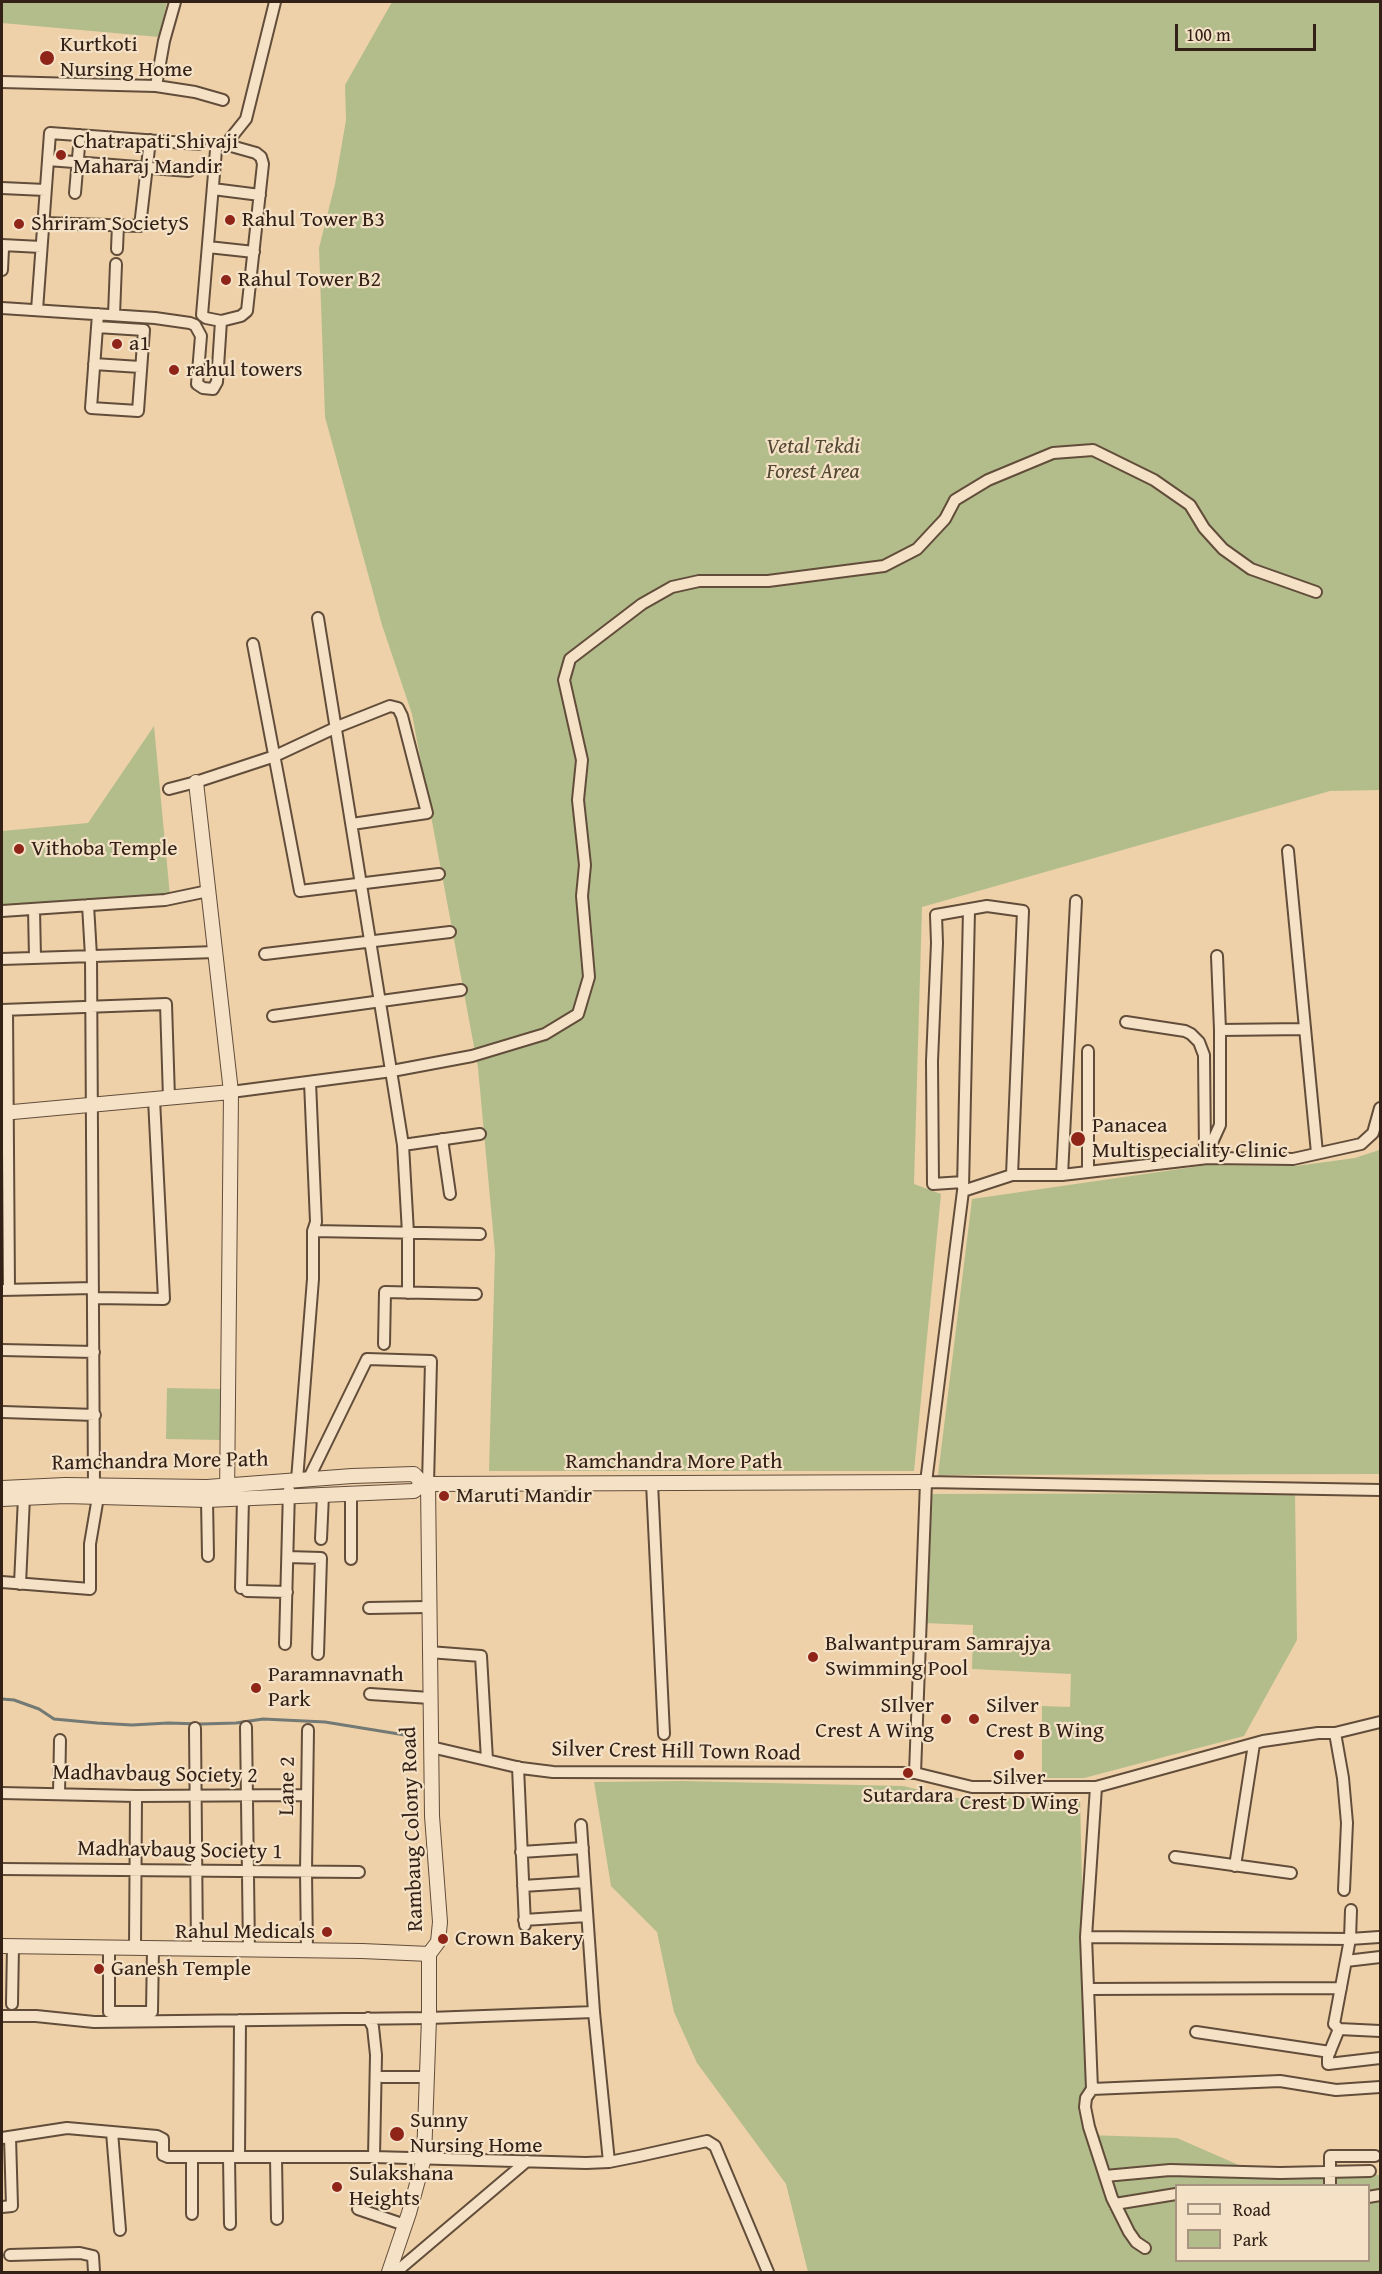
<!DOCTYPE html>
<style>
body{margin:0}
#map{position:relative;width:1382px;height:2274px;overflow:hidden;background:#eed1a8;font-family:"Gentium Book Plus",serif}
canvas{display:block}
.frame{position:absolute;inset:0;border:3px solid #332117;pointer-events:none}
.legend{position:absolute;left:1175px;top:2184px;width:195px;height:78px;box-sizing:border-box;background:#f4e1c6;border:2px solid #a79480;margin:0;padding:8px 10px;list-style:none;font-size:18px;color:#332117}
.legend li{display:flex;align-items:center;gap:12px;height:30px}
.legend b{width:30px;border:2px solid #a79480}
.scale{position:absolute;left:1175px;top:24px;width:141px;height:27px;box-sizing:border-box;border:3px solid #332117;border-top:0;padding-left:8px;font-size:18px;line-height:21px;white-space:nowrap;color:#332117;-webkit-text-stroke:4px #f4e1c6;paint-order:stroke}
</style>
<div id="map">
<canvas width="1382" height="2274"></canvas>
<div class="frame"></div>
<ul class="legend">
<li><b style="height:8px;background:#f4e1c6"></b>Road</li>
<li><b style="height:16px;background:#b3bd8c"></b>Park</li>
</ul>
<div class="scale">100 m</div>
</div>
<script>
const ctx = document.querySelector('canvas').getContext('2d');
ctx.lineJoin = 'round';
function fillPath(path, color) { ctx.fillStyle = color; ctx.fill(path, 'evenodd'); }
const toPath = rows => new Path2D(rows.map(r => 'M' + r).join(''));
function strokePath(path, color, width, dash) { ctx.strokeStyle = color; ctx.lineWidth = width; ctx.lineCap = dash ? 'butt' : 'round'; ctx.setLineDash(dash || []); ctx.stroke(path); }
function label(font, color, halo, rows, align = 'center') {
  ctx.font = font + ' "Gentium Book Plus",serif'; ctx.lineWidth = 4.5; ctx.setLineDash([]); ctx.textBaseline = 'middle'; ctx.strokeStyle = halo; ctx.fillStyle = color; for (const [text, x, y, turn = 0] of rows) {
    ctx.save(); ctx.translate(x, y); ctx.rotate((+turn || 0) * Math.PI / 180); ctx.textAlign = isNaN(turn) ? turn : align; if (halo) ctx.strokeText(text, 0, 0); ctx.fillText(text, 0, 0); ctx.restore();
  }
}
fillPath(toPath([
 [2,2,167,2,159,37,2,23],
 [392,2,1380,2,1380,790,1330,791,922,907,914,1184,941,1194,914,1471,489,1471,495,1252,478,1068,412,714,382,625,325,417,319,248,335,184,346,120,345,85],
 [154,726,170,896,2,906,2,831,88,823],
 [1380,1146,1380,1474,938,1475,972,1199,1207,1165,1296,1166,1355,1158,1379,1150],
 [167,1388,222,1389,221,1440,166,1439],
 [1295,1493,1297,1640,1244,1736,1084,1778,1042,1778,1042,1706,1070,1707,1071,1674,972,1669,973,1625,923,1623,929,1494],
 [682,1781,903,1786,952,1798,1080,1798,1088,2135,1177,2138,1257,2173,1380,2175,1380,2272,808,2272,786,2184,697,2063,674,2012,657,1932,611,1886,594,1782],
 [1176,2186,1368,2186,1368,2260,1176,2260]
]), '#b3bd8c');
strokePath(toPath([
 [2,1699,14,1700,39,1709,54,1719,97,1723,132,1725,168,1723,201,1724,236,1723,263,1719,325,1722,411,1736]
]), '#737975', 3);
const minor = toPath([
 [2,82,156,86,195,92,223,100],
 [156,86,164,41,175,2],
 [230,139,246,119,275,2],
 [224,144,256,153,261,157,263,164,247,311,241,316,221,321,206,318,202,315,216,150,218,145,224,144],
 [48,160,189,171],
 [2,188,45,190],
 [213,189,260,195],
 [75,193,80,135],
 [43,223,140,226,150,140],
 [2,245,41,247],
 [2,246,3,249,2,270],
 [208,247,254,252],
 [117,249,118,225],
 [2,308,155,318,190,323,195,325,201,336,197,384,203,388,213,389,217,382,221,321],
 [37,310,50,133,199,144],
 [114,315,116,264],
 [97,327,144,330,138,411,91,408,98,314],
 [94,364,140,367],
 [318,618,403,1145,408,1233,408,1293],
 [253,644,300,891,439,874],
 [169,789,196,782,275,756,337,727,390,706,398,708,402,716,427,813,352,824],
 [1288,851,1317,1153],
 [34,909,35,958],
 [2,911,165,900,208,891],
 [265,954,450,932],
 [2,959,216,952],
 [2,1010,166,1004,169,1098],
 [7,1010,9,1290],
 [273,1016,461,990],
 [1126,1022,1185,1031,1191,1034,1199,1042,1204,1055,1205,1152],
 [1220,1030,1305,1029],
 [1088,1051,1088,1172],
 [310,1082,316,1222,313,1231,480,1234],
 [231,1092,392,1071,472,1056,545,1034,578,1014,589,977,582,896,585,865,578,800,582,760,564,680,570,659,642,604,672,587,699,581,768,581,884,566,917,549,945,519,955,500,988,480,1053,453,1093,450,1154,480,1190,505,1204,528,1223,549,1251,569,1316,592],
 [442,1139,450,1194],
 [403,1145,480,1134],
 [1205,1158,1220,1125,1220,1030,1217,956],
 [1062,1175,1076,901],
 [963,1182,933,1184,932,1061,937,943,936,915,987,906,1023,911,1012,1175],
 [963,1188,969,910],
 [2,1290,93,1288],
 [94,1298,164,1299,154,1099],
 [384,1344,385,1292,476,1294],
 [2,1350,94,1352],
 [3,1412,95,1415],
 [297,1480,313,1279,313,1231],
 [308,1480,367,1359,431,1361,428,1484],
 [926,1482,1380,1490],
 [652,1483,664,1734],
 [351,1494,351,1559],
 [207,1500,208,1556],
 [321,1539,323,1495],
 [288,1557,321,1558,318,1654],
 [2,1582,90,1589,90,1544,98,1497,94,1486,91,956,88,905],
 [20,1584,24,1497],
 [241,1588,243,1498],
 [247,1591,287,1592],
 [369,1608,428,1607],
 [285,1644,289,1490],
 [429,1652,481,1656,487,1760],
 [370,1694,430,1698],
 [246,1727,249,1950],
 [195,1728,197,1949],
 [1335,1733,1343,1778,1347,1823,1344,1890],
 [431,1747,521,1768,553,1772,915,1773,972,1787,1096,1787,1263,1741,1318,1733,1335,1733,1380,1722],
 [518,1767,525,1925],
 [915,1773,926,1482,963,1191,1012,1175,1062,1175,1208,1158,1293,1159,1361,1144,1373,1133,1380,1108],
 [1096,1787,1086,1937,1092,2089,1086,2098,1085,2107,1089,2127,1112,2198,1129,2232,1136,2242,1145,2248],
 [2,1793,136,1796,307,1795],
 [59,1794,60,1740],
 [581,1825,594,2012,609,2162],
 [521,1852,583,1848],
 [1175,1857,1291,1873],
 [1235,1866,1254,1744],
 [2,1869,359,1872],
 [523,1886,585,1882],
 [1351,1910,1350,1939,1334,2024,1339,2029,1380,2031],
 [524,1920,587,1916],
 [1086,1937,1350,1939,1379,1937],
 [109,1947,109,2012,152,2012,153,1948],
 [135,1948,136,1796],
 [307,1951,306,1871,308,1730],
 [1346,1961,1380,1957],
 [1088,1989,1341,1988],
 [12,2004,13,1946],
 [2,2016,36,2016,94,2022,429,2018,594,2012],
 [368,2018,373,2027,376,2055,374,2157],
 [1339,2029,1328,2056,1328,2064,1380,2058],
 [1196,2032,1330,2052],
 [382,2077,427,2077],
 [1092,2089,1280,2081,1336,2090,1380,2087],
 [112,2132,120,2230],
 [2,2138,67,2128,157,2136,163,2139,163,2155,168,2157,374,2157,586,2163,609,2162,639,2156,707,2141,715,2146,768,2272],
 [192,2157,192,2214],
 [229,2157,230,2224],
 [239,2157,240,2020],
 [276,2157,277,2219],
 [1105,2176,1170,2170,1280,2173,1370,2171],
 [1330,2186,1330,2156,1375,2156],
 [1368,2197,1380,2195],
 [1115,2204,1176,2194],
 [2,2207,12,2206,10,2137],
 [358,2209,405,2225],
 [10,2255,80,2253,93,2256,94,2272],
 [396,2272,527,2161]
]);
const tertiary = toPath([
 [196,782,231,1092,227,1499],
 [2,1113,231,1092],
 [2,1488,65,1485,207,1487,352,1476,414,1474,423,1484],
 [2,1499,65,1496,207,1500,414,1491,423,1484,428,1484,926,1482],
 [2,1946,362,1951,429,1954],
 [389,2272,409,2213,424,2158,429,2018,429,1954,438,1942,440,1922,432,1816,428,1484]
]);
strokePath(minor, '#624d3b', 14);
strokePath(tertiary, '#624d3b', 16);
strokePath(minor, '#f4e1c6', 10);
strokePath(tertiary, '#f4e1c6', 14);
for (const [x, y, r, color] of [
 [47,58,8,"#8f2418"],
 [61,155,6,"#8f2418"],
 [230,220,6,"#8f2418"],
 [19,224,6,"#8f2418"],
 [226,280,6,"#8f2418"],
 [117,344,6,"#8f2418"],
 [174,370,6,"#8f2418"],
 [19,849,6,"#8f2418"],
 [1078,1139,8,"#8f2418"],
 [444,1496,6,"#8f2418"],
 [813,1657,6,"#8f2418"],
 [256,1688,6,"#8f2418"],
 [946,1719,6,"#8f2418"],
 [974,1719,6,"#8f2418"],
 [1019,1755,6,"#8f2418"],
 [908,1773,6,"#8f2418"],
 [327,1932,6,"#8f2418"],
 [443,1939,6,"#8f2418"],
 [99,1969,6,"#8f2418"],
 [397,2134,8,"#8f2418"],
 [337,2187,6,"#8f2418"]
]) { const dot = new Path2D(); dot.arc(x, y, r, 0, 2 * Math.PI); ctx.fillStyle = color; ctx.fill(dot); strokePath(dot, '#f4e1c6', 2); }
label('22px', '#332117', '#f4e1c6', [
 ["Kurtkoti",60,45],
 ["Nursing Home",60,70],
 ["Chatrapati Shivaji",73,142],
 ["Maharaj Mandir",73,167],
 ["Rahul Tower B3",242,220],
 ["Shriram SocietyS",31,224],
 ["Rahul Tower B2",238,280],
 ["a1",129,344],
 ["rahul towers",186,370],
 ["Vithoba Temple",31,849],
 ["Panacea",1092,1126],
 ["Multispeciality Clinic",1092,1151],
 ["Maruti Mandir",456,1496],
 ["Balwantpuram Samrajya",825,1644],
 ["Swimming Pool",825,1669],
 ["Paramnavnath",268,1675],
 ["Park",268,1700],
 ["SIlver",934,1706,"right"],
 ["Crest A Wing",934,1731,"right"],
 ["Silver",986,1706],
 ["Crest B Wing",986,1731],
 ["Silver",1019,1778,"center"],
 ["Crest D Wing",1019,1803,"center"],
 ["Sutardara",908,1796,"center"],
 ["Rahul Medicals",315,1932,"right"],
 ["Crown Bakery",455,1939],
 ["Ganesh Temple",111,1969],
 ["Sunny",410,2121],
 ["Nursing Home",410,2146],
 ["Sulakshana",349,2174],
 ["Heights",349,2199]
], 'left');
label('italic 22px', '#534834', '#f4e1c6', [
 ["Vetal Tekdi",813,447],
 ["Forest Area",813,472]
]);
label('22px', '#332117', '#f4e1c6', [
 ["Ramchandra More Path",160,1462,-1],
 ["Ramchandra More Path",674,1462],
 ["Silver Crest Hill Town Road",676,1752,1],
 ["Madhavbaug Society 2",155,1775,1],
 ["Lane 2",288,1786,-89],
 ["Rambaug Colony Road",413,1829,-92],
 ["Madhavbaug Society 1",180,1851,1]
]);
</script>
